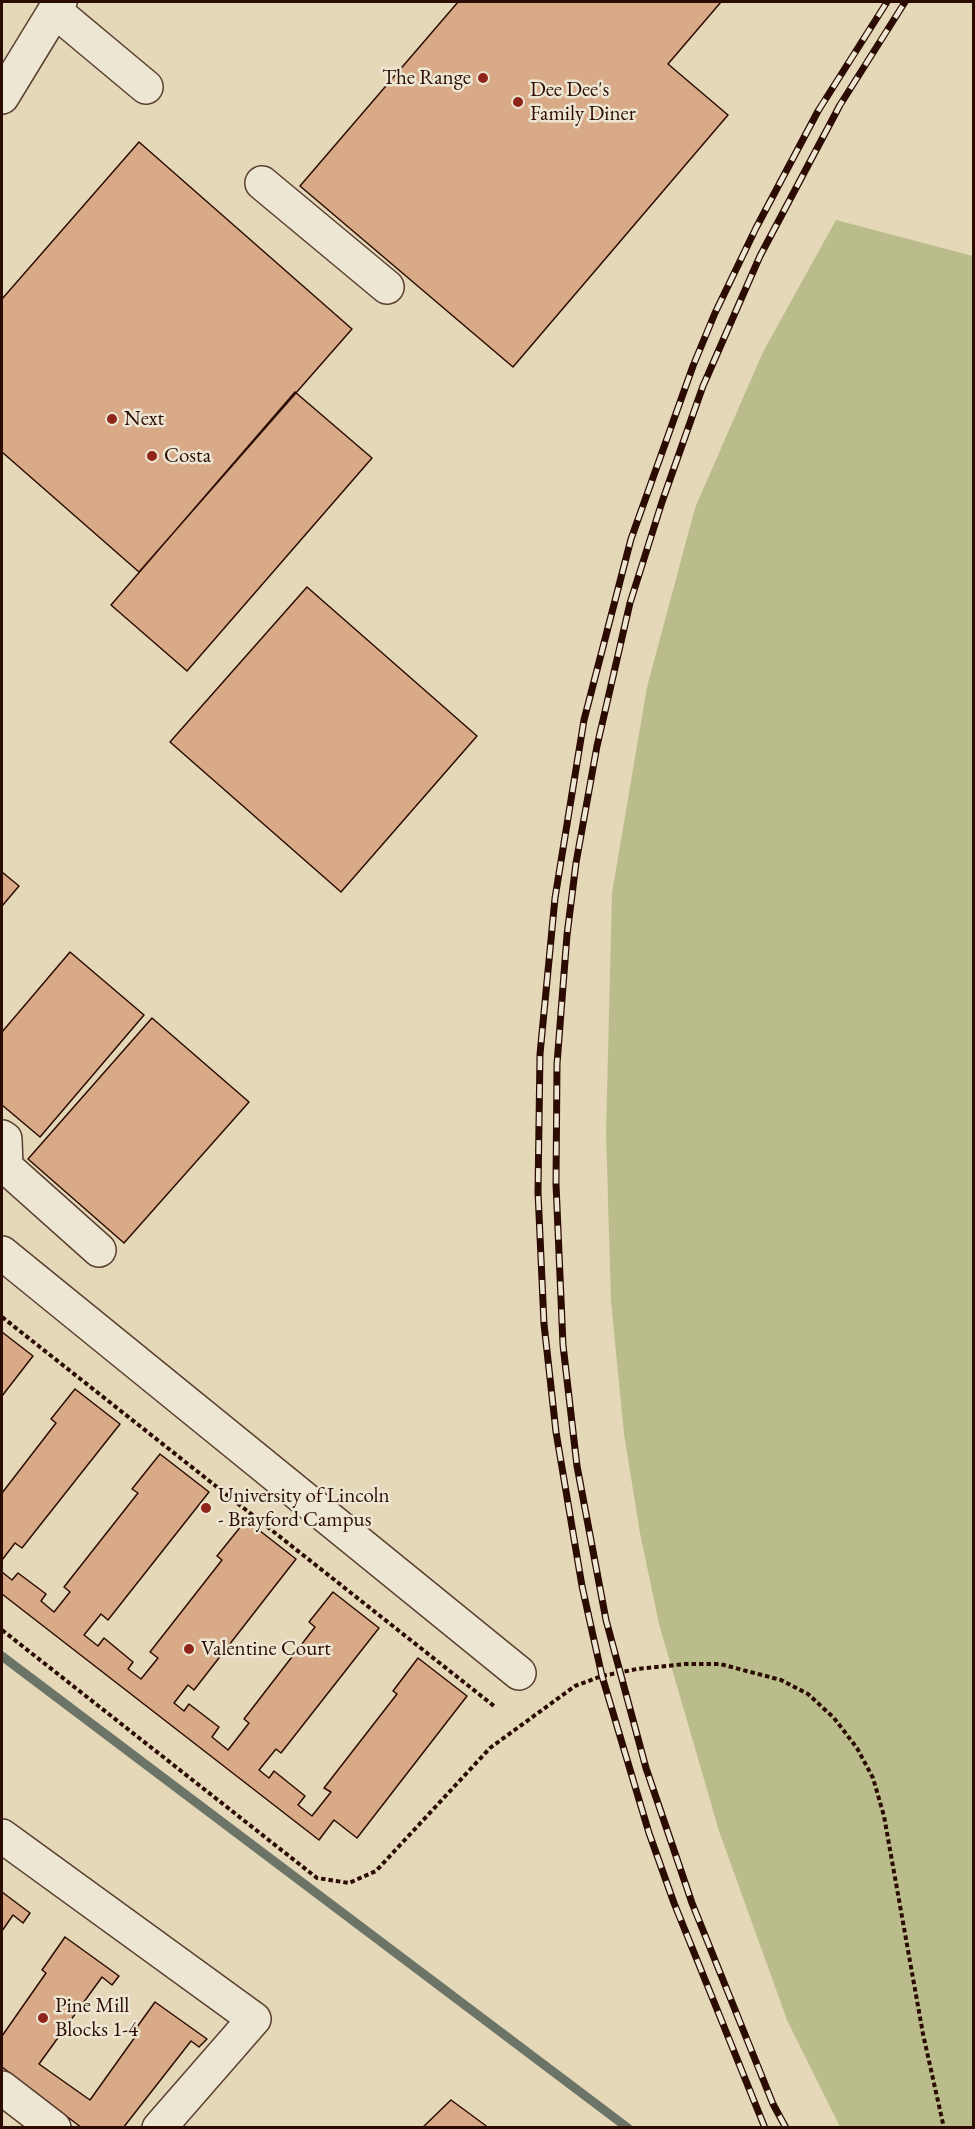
<!DOCTYPE html>
<style>
body{margin:0}
#map{position:relative;width:975px;height:2129px;overflow:hidden;background:#e4d8b9;font-family:"EB Garamond",serif}
canvas{display:block}
.frame{position:absolute;inset:0;border:3px solid #2c0c02;pointer-events:none}
</style>
<div id="map">
<canvas width="975" height="2129"></canvas>
<div class="frame"></div>
</div>
<script>
const ctx = document.querySelector('canvas').getContext('2d');
ctx.lineJoin = 'round';
function fillPath(path, color) { ctx.fillStyle = color; ctx.fill(path, 'evenodd'); }
const toPath = rows => new Path2D(rows.map(r => 'M' + r).join(''));
function strokePath(path, color, width, dash) { ctx.strokeStyle = color; ctx.lineWidth = width; ctx.lineCap = dash ? 'butt' : 'round'; ctx.setLineDash(dash || []); ctx.stroke(path); }
function label(font, color, halo, rows, align = 'center') {
  ctx.font = font + ' "EB Garamond",serif'; ctx.lineWidth = 5; ctx.setLineDash([]); ctx.textBaseline = 'middle'; ctx.strokeStyle = halo; ctx.fillStyle = color; for (const [text, x, y, turn = 0] of rows) {
    ctx.save(); ctx.translate(x, y); ctx.rotate((+turn || 0) * Math.PI / 180); ctx.textAlign = isNaN(turn) ? turn : align; if (halo) ctx.strokeText(text, 0, 0); ctx.fillText(text, 0, 0); ctx.restore();
  }
}
fillPath(toPath([
 [836,220,973,256,973,2127,840,2127,787,2020,719,1831,659,1624,640,1533,624,1434,611,1301,606,1133,612,893,647,687,695,508,763,352]
]), '#bbbc8b');
strokePath(toPath([
 [2,1656,628,2128]
]), '#6c7467', 9);
const building = toPath([
 [458,2,721,2,668,64,728,115,513,367,300,186,458,2],
 [139,142,352,329,139,572,2,452,2,299,139,142],
 [295,392,372,458,187,671,111,605,295,392],
 [307,587,477,736,341,892,170,742,307,587],
 [2,872,19,886,2,906,2,872],
 [70,952,144,1015,40,1137,2,1105,2,1032,70,952],
 [152,1018,249,1102,124,1243,28,1159,152,1018],
 [2,1332,33,1356,2,1396,2,1332],
 [75,1389,120,1424,22,1548,15,1543,2,1560,2,1493,56,1423,51,1419,75,1389],
 [160,1454,209,1492,108,1620,101,1614,84,1635,98,1646,104,1638,133,1662,128,1669,141,1679,158,1658,150,1652,222,1560,217,1556,246,1520,296,1559,194,1690,188,1685,174,1703,184,1711,189,1704,219,1727,212,1737,228,1750,249,1723,244,1719,315,1627,309,1622,333,1592,379,1628,281,1753,276,1749,259,1770,269,1778,274,1771,305,1796,298,1805,312,1816,331,1792,324,1788,397,1694,393,1691,418,1658,467,1696,357,1838,334,1820,319,1840,2,1594,2,1572,12,1580,18,1573,46,1594,41,1601,54,1612,70,1592,64,1587,138,1493,132,1489,160,1454],
 [2,1892,30,1913,23,1923,13,1915,2,1931,2,1892],
 [65,1937,119,1976,112,1985,102,1977,39,2064,90,2100,135,2037,132,2034,155,2002,207,2039,199,2047,191,2041,123,2128,82,2128,2,2067,2,2036,46,1973,42,1970,65,1937],
 [451,2100,489,2128,422,2128,451,2100]
]);
fillPath(building, '#d8aa87');
strokePath(building, '#2c0c02', 1.5);
const minor = toPath([
 [55,11,146,87],
 [2,97,60,2],
 [262,183,387,287],
 [2,1137,5,1139,6,1167,99,1250],
 [2,1253,519,1673],
 [2,1836,254,2019,159,2128],
 [2,2088,54,2128]
]);
strokePath(minor, '#5a3f30', 36);
strokePath(toPath([
 [2,1317,494,1706],
 [2,1630,317,1878,349,1883,376,1871,490,1748,575,1686,602,1676,637,1669,685,1664,720,1664,781,1680,808,1694,834,1718,857,1748,873,1778,884,1816,923,2034,944,2128]
]), '#2c0c02', 4, [4.5, 3]);
strokePath(minor, '#ede6d2', 33);
const rail = toPath([
 [765,2128,674,1903,649,1833,602,1676,582,1586,556,1432,544,1324,538,1192,540,1054,555,898,584,720,631,539,693,366,715,313,756,228,818,111,887,2],
 [786,2128,773,2104,692,1903,646,1768,606,1620,577,1466,563,1345,556,1184,557,1064,567,935,576,863,597,746,630,603,662,502,703,386,760,256,840,105,905,2]
]);
strokePath(rail, '#2c0c02', 7);
strokePath(rail, '#ede6d2', 4.5, [14]);
for (const [x, y, r, color] of [
 [483,78,6,"#8f2418"],
 [518,102,6,"#8f2418"],
 [112,419,6,"#8f2418"],
 [152,456,6,"#8f2418"],
 [206,1508,6,"#8f2418"],
 [189,1649,6,"#8f2418"],
 [43,2018,6,"#8f2418"]
]) { const dot = new Path2D(); dot.arc(x, y, r, 0, 2 * Math.PI); ctx.fillStyle = color; ctx.fill(dot); strokePath(dot, '#ede6d2', 2); }
label('21px', '#2c0c02', '#ede6d2', [
 ["The Range",471,78,"right"],
 ["Dee Dee's",530,90],
 ["Family Diner",530,114],
 ["Next",124,419],
 ["Costa",164,456],
 ["University of Lincoln",218,1496],
 ["- Brayford Campus",218,1520],
 ["Valentine Court",201,1649],
 ["Pine Mill",55,2006],
 ["Blocks 1-4",55,2030]
], 'left');
</script>
